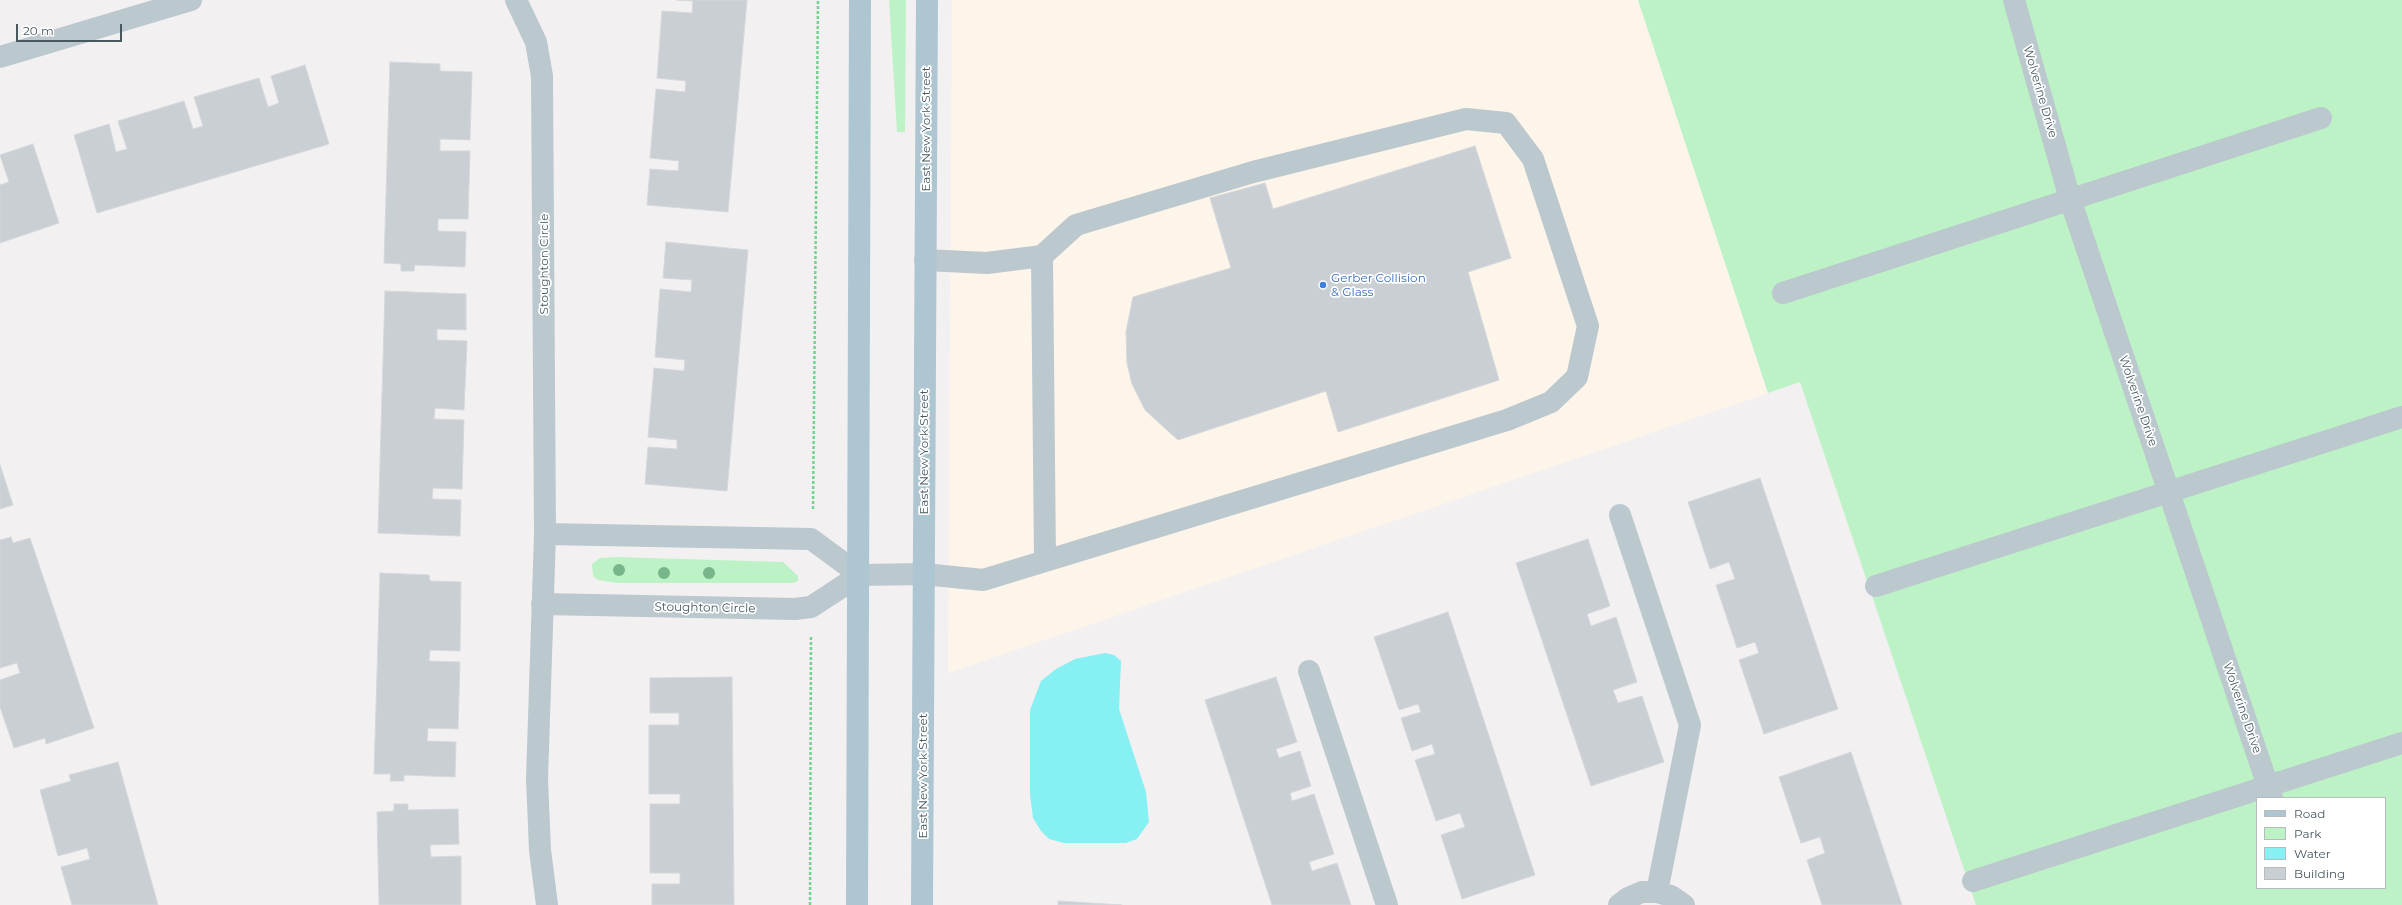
<!DOCTYPE html>
<style>
body{margin:0}
#map{position:relative;width:2402px;height:905px;overflow:hidden;background:#f3f0f1;font-family:Montserrat,sans-serif}
canvas{display:block}
.legend{position:absolute;left:2256px;top:797px;width:130px;height:92px;box-sizing:border-box;background:#fff;border:1px solid #b5bcbf;margin:0;padding:5px 7px;list-style:none;font-size:12px;color:#47585f}
.legend li{display:flex;align-items:center;gap:8px;height:20px}
.legend b{width:20px;border:1px solid #b5bcbf}
.scale{position:absolute;left:16px;top:24px;width:106px;height:18px;box-sizing:border-box;border:2px solid #47585f;border-top:0;padding-left:5px;font-size:12px;line-height:14px;white-space:nowrap;color:#47585f;-webkit-text-stroke:3px #fff;paint-order:stroke}
</style>
<div id="map">
<canvas width="2402" height="905"></canvas>
<ul class="legend">
<li><b style="height:5px;background:#aec6d1"></b>Road</li>
<li><b style="height:11px;background:#bdf2c7"></b>Park</li>
<li><b style="height:11px;background:#87f0f2"></b>Water</li>
<li><b style="height:11px;background:#cacfd3"></b>Building</li>
</ul>
<div class="scale">20 m</div>
</div>
<script>
const ctx = document.querySelector('canvas').getContext('2d');
ctx.lineJoin = 'round';
function fillPath(path, color) { ctx.fillStyle = color; ctx.fill(path, 'evenodd'); }
const toPath = rows => new Path2D(rows.map(r => 'M' + r).join(''));
function strokePath(path, color, width, dash) { ctx.strokeStyle = color; ctx.lineWidth = width; ctx.lineCap = dash ? 'butt' : 'round'; ctx.setLineDash(dash || []); ctx.stroke(path); }
function label(font, color, halo, rows, align = 'center') {
  ctx.font = font + ' Montserrat,sans-serif'; ctx.lineWidth = 3.5; ctx.setLineDash([]); ctx.textBaseline = 'middle'; ctx.strokeStyle = halo; ctx.fillStyle = color; for (const [text, x, y, turn = 0] of rows) {
    ctx.save(); ctx.translate(x, y); ctx.rotate((+turn || 0) * Math.PI / 180); ctx.textAlign = isNaN(turn) ? turn : align; if (halo) ctx.strokeText(text, 0, 0); ctx.fillText(text, 0, 0); ctx.restore();
  }
}
fillPath(toPath([
 [952,0,1638,0,1768,393,948,673]
]), '#fdf4ea');
fillPath(toPath([
 [889,0,906,0,905,132,897,132],
 [1638,0,2402,0,2402,905,1976,905,1800,382,1768,393],
 [2257,798,2385,798,2385,888,2257,888],
 [616,557,783,562,798,576,798,581,793,583,617,583,598,580,593,576,592,564,600,558]
]), '#bdf2c7');
fillPath(toPath([
 [1105,653,1114,655,1121,661,1119,709,1146,792,1149,822,1137,839,1126,843,1064,843,1049,839,1041,831,1033,818,1030,795,1030,710,1041,681,1056,669,1075,659]
]), '#87f0f2');
const building = toPath([
 [677,0,747,0,728,212,647,205,650,169,678,171,679,161,650,158,656,89,685,92,686,81,657,78,662,11,692,13,693,1,677,0],
 [390,62,440,64,440,71,472,72,470,140,440,139,440,151,470,151,468,219,438,219,438,231,466,232,465,267,415,265,414,271,401,271,401,264,384,263,390,62],
 [305,65,329,144,97,213,74,135,109,124,116,152,127,149,118,121,184,101,193,129,203,126,194,97,259,78,268,107,279,103,271,76,305,65],
 [33,144,59,223,0,243,0,185,9,182,0,155,33,144],
 [1475,146,1511,258,1468,272,1499,380,1338,432,1326,391,1178,440,1145,410,1132,384,1127,363,1126,332,1133,297,1231,268,1210,198,1265,183,1273,209,1475,146],
 [666,242,748,250,727,491,645,484,648,447,677,449,677,440,648,437,654,368,684,371,685,360,655,357,660,289,691,292,692,280,663,278,666,242],
 [385,291,466,294,466,330,437,329,437,340,467,341,464,410,435,408,434,419,464,420,462,489,433,488,432,499,461,500,460,536,378,533,385,291],
 [0,465,13,505,0,509,0,465],
 [1760,478,1838,709,1764,734,1739,660,1759,653,1755,642,1737,648,1716,585,1735,579,1729,562,1710,569,1688,502,1760,478],
 [11,537,13,543,30,538,94,728,46,744,45,738,14,748,0,707,0,680,20,673,17,663,0,668,0,540,11,537],
 [1588,539,1610,606,1587,614,1591,626,1616,617,1637,682,1613,690,1618,703,1642,696,1664,762,1591,786,1516,563,1588,539],
 [380,573,429,575,430,581,461,582,460,651,430,650,429,661,460,662,458,729,428,728,427,741,456,742,455,777,404,775,404,781,390,781,391,774,374,774,380,573],
 [1448,612,1535,875,1462,899,1441,835,1465,827,1460,813,1436,821,1415,760,1435,754,1432,744,1412,751,1401,718,1421,712,1418,704,1399,710,1374,637,1448,612],
 [732,677,734,905,652,905,652,884,680,884,680,873,650,873,650,804,680,804,680,794,649,794,649,725,679,725,679,713,650,713,650,678,732,677],
 [1276,677,1297,742,1276,749,1279,758,1300,751,1311,786,1290,793,1292,801,1314,794,1334,854,1309,862,1312,871,1337,863,1351,905,1272,905,1205,700,1276,677],
 [1851,752,1902,905,1822,905,1807,860,1825,853,1820,837,1801,843,1779,777,1851,752],
 [118,762,158,905,72,905,61,867,90,859,87,848,58,856,40,790,71,781,69,775,118,762],
 [394,804,408,804,408,810,458,809,459,844,430,845,431,857,461,856,461,905,379,905,377,812,394,811,394,804],
 [1058,901,1122,905,1058,905,1058,901]
]);
fillPath(building, '#cacfd3');
strokePath(building, '#d4d8dc', 1);
strokePath(toPath([
 [813,509,818,0],
 [810,905,811,636]
]), '#72d391', 2.5, [3, 2]);
strokePath(toPath([
 [516,0,536,42,542,76,545,534,537,779,540,850,547,905],
 [2014,0,2070,199,2272,798],
 [0,57,191,0],
 [925,260,987,263,1042,256,1045,561],
 [1783,293,2321,118],
 [1620,515,1690,725,1657,892],
 [545,534,811,539,860,575],
 [1876,586,2402,417],
 [542,604,795,609,811,607,860,575,924,574,983,580,1507,420,1551,402,1577,377,1588,326,1533,159,1506,123,1466,119,1253,172,1076,225,1042,256],
 [1309,671,1387,905],
 [1973,881,2402,743],
 [1619,905,1628,898,1642,892,1657,892,1671,896,1684,905]
]), '#bbc8ce', 22);
strokePath(toPath([
 [857,905,860,0],
 [922,905,927,0]
]), '#aec6d1', 22);
ctx.fillStyle = '#77b68a';
for (const [x, y] of [
 [619,570],
 [664,573],
 [709,573]
]) { ctx.beginPath(); ctx.arc(x, y, 6, 0, 2 * Math.PI); ctx.fill(); }
for (const [x, y, r, color] of [
 [1323,285,4,"#3f7fe0"]
]) { const dot = new Path2D(); dot.arc(x, y, r, 0, 2 * Math.PI); ctx.fillStyle = color; ctx.fill(dot); strokePath(dot, '#fff', 1.5); }
label('12px', '#47585f', '#fff', [
 ["Wolverine Drive",2040,92,74],
 ["East New York Street",926,129,-90],
 ["Stoughton Circle",544,264,-90],
 ["Wolverine Drive",2138,401,71],
 ["East New York Street",924,452,-90],
 ["Stoughton Circle",705,608,1],
 ["Wolverine Drive",2242,708,71],
 ["East New York Street",923,776,-90]
]);
label('12px', '#366cbe', '#fff', [
 ["Gerber Collision",1331,278],
 ["& Glass",1331,292]
], 'left');
</script>
